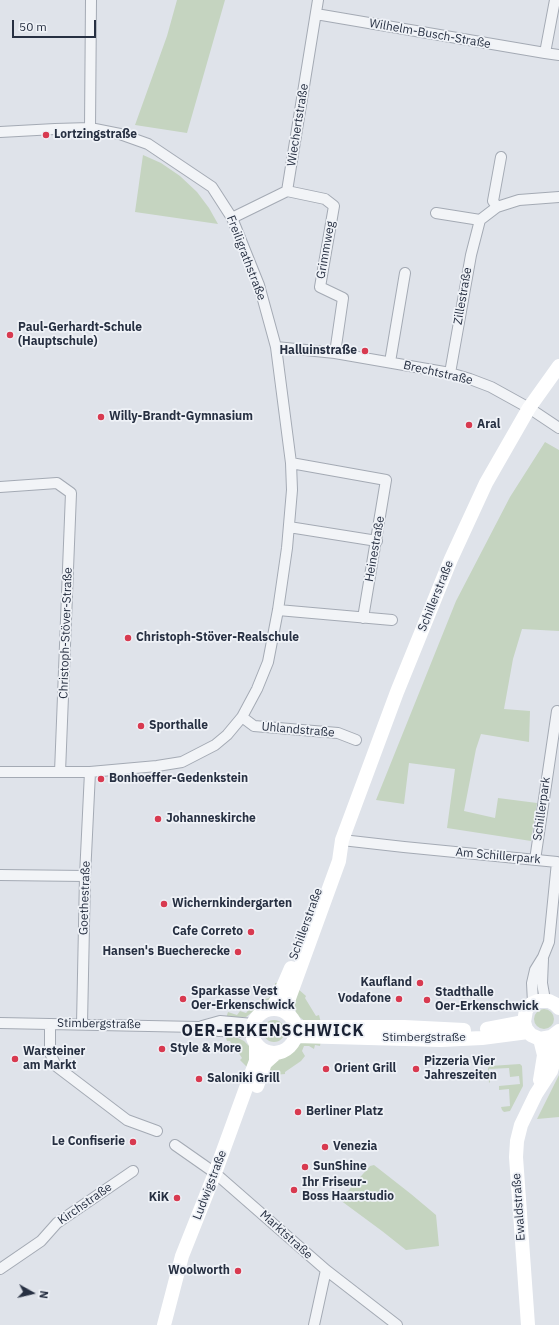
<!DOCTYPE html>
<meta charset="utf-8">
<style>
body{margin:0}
#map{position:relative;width:559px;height:1325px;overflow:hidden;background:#dfe3ea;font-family:"IBM Plex Sans",sans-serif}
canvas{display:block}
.north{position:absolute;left:12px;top:1273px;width:40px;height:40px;-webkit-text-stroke:3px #eff2f7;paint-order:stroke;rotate:98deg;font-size:11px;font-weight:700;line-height:16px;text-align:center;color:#273042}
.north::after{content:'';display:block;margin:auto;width:14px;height:18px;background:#273042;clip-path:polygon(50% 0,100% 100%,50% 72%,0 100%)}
.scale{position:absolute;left:12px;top:20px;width:84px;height:18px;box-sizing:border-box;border:2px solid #273042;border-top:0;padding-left:5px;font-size:12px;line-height:14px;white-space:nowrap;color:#273042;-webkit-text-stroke:3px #eff2f7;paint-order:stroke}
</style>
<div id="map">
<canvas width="559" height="1325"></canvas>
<div class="north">N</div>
<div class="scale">50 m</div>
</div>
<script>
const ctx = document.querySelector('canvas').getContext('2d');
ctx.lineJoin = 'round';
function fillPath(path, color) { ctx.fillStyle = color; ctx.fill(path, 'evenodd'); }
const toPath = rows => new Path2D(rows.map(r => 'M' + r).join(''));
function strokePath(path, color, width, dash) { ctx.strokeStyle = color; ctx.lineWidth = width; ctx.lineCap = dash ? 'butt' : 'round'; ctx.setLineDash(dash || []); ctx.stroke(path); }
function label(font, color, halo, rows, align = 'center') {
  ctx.font = font + ' "IBM Plex Sans",sans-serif'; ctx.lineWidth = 3.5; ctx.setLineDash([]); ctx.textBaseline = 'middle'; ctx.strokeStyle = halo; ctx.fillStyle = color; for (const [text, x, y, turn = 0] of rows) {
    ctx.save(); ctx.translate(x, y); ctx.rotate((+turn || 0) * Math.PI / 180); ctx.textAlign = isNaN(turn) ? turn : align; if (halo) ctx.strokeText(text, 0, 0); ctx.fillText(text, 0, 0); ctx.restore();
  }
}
fillPath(toPath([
 [177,0,225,0,187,133,135,125,167,36],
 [143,155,161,163,180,176,197,192,209,208,218,224,135,212],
 [545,442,559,450,559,631,522,629,513,659,504,709,530,711,529,742,481,734,476,749,464,811,495,818,498,798,537,803,531,841,447,828,455,769,409,763,404,804,376,800,456,601,510,497],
 [275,983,282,983,271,1002,260,1006,246,1017,226,1018,228,1012,237,1015,240,1011,246,1013,253,1005,259,1001,269,998,270,993,275,993],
 [297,988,306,996,305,998,316,1016,319,1015,321,1023,306,1022,297,1015,293,1004],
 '534 1019a10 10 0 1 1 20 0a10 10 0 1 1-20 0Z',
 '263 1031a11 11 0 1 1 22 0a11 11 0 1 1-22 0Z',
 [225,1034,234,1036,244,1041,249,1046,252,1054,247,1067,240,1060,242,1058,236,1049,234,1049,230,1041,227,1041],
 [321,1040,320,1046,315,1045,314,1049,309,1046,304,1046,302,1051,305,1056,301,1061,285,1072,285,1074,274,1075,273,1079,265,1078,270,1066,279,1059,283,1058,291,1053,302,1042],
 [520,1064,522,1066,523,1086,510,1111,504,1112,502,1110,501,1107,510,1106,509,1089,499,1090,499,1086,520,1084,519,1076,510,1077,509,1068,489,1069,490,1082,489,1083,488,1068,490,1066],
 [559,1075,559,1117,537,1119],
 [374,1165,411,1194,436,1215,439,1246,406,1250,382,1231,340,1200,370,1166]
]), '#c5d4c0');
const street = toPath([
 [555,0,545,53,559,55],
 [316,14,545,53],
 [90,128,91,0],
 [0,132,55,129,90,128,120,134,148,144,212,187,232,218,259,285,276,347,291,463,292,490,287,548,278,610,268,662,257,689,242,717,227,735,215,745,182,762,157,766,90,772,0,772],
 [287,191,325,199,334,206,320,287,343,298,335,353],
 [497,207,493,201,501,157],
 [436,213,480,220],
 [232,218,287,191,318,0],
 [276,347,335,353,450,373,470,379,491,387,529,408,559,428],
 [390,362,405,273],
 [450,373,471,255,480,220,497,207,519,200,559,197],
 [291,463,386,480,363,618],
 [0,487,57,483,71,493,60,772],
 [289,527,377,541],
 [278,610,392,620],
 [242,717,254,726,338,733,356,740],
 [342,840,404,847,557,862,549,942,543,957,535,970,532,983,533,1003],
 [535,860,557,711],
 [0,875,85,876],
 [543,959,542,983,545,1000],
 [0,1023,198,1027,219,1031,252,1032],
 [50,1024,50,1053,56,1066,127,1120,157,1131],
 [82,1024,85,876,90,772],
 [202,1026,220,1021,253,1024],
 [175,1145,215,1173,326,1270,397,1325],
 [0,1269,41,1241,57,1223,133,1171],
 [314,1325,326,1270]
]);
strokePath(street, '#a4aab4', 12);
strokePath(street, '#f2f4f7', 10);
strokePath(toPath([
 [559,1008,555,1004,549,1001,538,1001,531,1004,526,1010,524,1022,526,1029,531,1035,540,1039,551,1037,559,1031],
 '252 1031a22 22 0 1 1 44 0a22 22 0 1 1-44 0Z',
 [271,1009,278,998,291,968],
 [287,1012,288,1001,339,861,342,840,397,692,451,559,486,483,529,408,559,366],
 [296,1027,404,1027,464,1030],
 [487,1029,524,1022],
 [296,1036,441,1040,482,1038,528,1032],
 [540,1039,544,1055,540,1080],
 [257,1086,265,1063,275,1054],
 [164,1325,182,1256,215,1173,250,1077,256,1061,256,1045],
 [528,1325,516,1157,517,1141,521,1125,536,1094,551,1071,556,1054,553,1036]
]), '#fff', 14);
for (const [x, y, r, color] of [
 [46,135,4,"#d83a50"],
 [10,335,4,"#d83a50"],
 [365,351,4,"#d83a50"],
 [101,417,4,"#d83a50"],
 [469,425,4,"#d83a50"],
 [128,638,4,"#d83a50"],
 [141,726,4,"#d83a50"],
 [101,779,4,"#d83a50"],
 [158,819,4,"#d83a50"],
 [164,904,4,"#d83a50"],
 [251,932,4,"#d83a50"],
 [238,952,4,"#d83a50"],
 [420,983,4,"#d83a50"],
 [183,999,4,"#d83a50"],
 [399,999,4,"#d83a50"],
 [427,1000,4,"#d83a50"],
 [162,1049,4,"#d83a50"],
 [15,1059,4,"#d83a50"],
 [326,1069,4,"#d83a50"],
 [416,1069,4,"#d83a50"],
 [199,1079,4,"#d83a50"],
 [298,1112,4,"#d83a50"],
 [133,1142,4,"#d83a50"],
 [325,1147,4,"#d83a50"],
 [305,1167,4,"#d83a50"],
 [294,1190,4,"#d83a50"],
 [177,1198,4,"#d83a50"],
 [238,1271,4,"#d83a50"]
]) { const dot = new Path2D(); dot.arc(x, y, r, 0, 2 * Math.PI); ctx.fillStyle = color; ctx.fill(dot); strokePath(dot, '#eff2f7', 1.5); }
label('12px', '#273042', '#eff2f7', [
 ["Wilhelm-Busch-Straße",430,34,10],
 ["Wiechertstraße",298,125,-81],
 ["Grimmweg",326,250,-80],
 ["Freiligrathstraße",246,258,69],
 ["Zillestraße",463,296,-80],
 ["Brechtstraße",438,373,13],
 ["Heinestraße",375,549,-80],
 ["Schillerstraße",436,596,-68],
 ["Christoph-Stöver-Straße",66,633,-88],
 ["Uhlandstraße",298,730,5],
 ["Schillerpark",542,809,-82],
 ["Am Schillerpark",498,856,5],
 ["Goethestraße",85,898,-88],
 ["Schillerstraße",306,924,-70],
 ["Stimbergstraße",99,1024,1],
 ["Stimbergstraße",424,1038],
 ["Ludwigstraße",210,1185,-69],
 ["Kirchstraße",85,1204,-35],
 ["Ewaldstraße",519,1207,-94],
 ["Marktstraße",286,1235,42]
]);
label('bold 12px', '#273042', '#eff2f7', [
 ["Lortzingstraße",54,135],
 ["Paul-Gerhardt-Schule",18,328],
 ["(Hauptschule)",18,342],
 ["Halluinstraße",357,351,"right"],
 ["Willy-Brandt-Gymnasium",109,417],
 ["Aral",477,425],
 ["Christoph-Stöver-Realschule",136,638],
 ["Sporthalle",149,726],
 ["Bonhoeffer-Gedenkstein",109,779],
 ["Johanneskirche",166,819],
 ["Wichernkindergarten",172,904],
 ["Cafe Correto",243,932,"right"],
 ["Hansen's Buecherecke",230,952,"right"],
 ["Kaufland",412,983,"right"],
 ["Sparkasse Vest",191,992],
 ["Oer-Erkenschwick",191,1006],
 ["Stadthalle",435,993],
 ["Oer-Erkenschwick",435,1007],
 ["Vodafone",391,999,"right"],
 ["Style & More",170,1049],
 ["Warsteiner",23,1052],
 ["am Markt",23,1066],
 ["Pizzeria Vier",424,1062],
 ["Jahreszeiten",424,1076],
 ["Orient Grill",334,1069],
 ["Saloniki Grill",207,1079],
 ["Berliner Platz",306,1112],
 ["Le Confiserie",125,1142,"right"],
 ["Venezia",333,1147],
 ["SunShine",313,1167],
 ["Ihr Friseur-",302,1183],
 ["Boss Haarstudio",302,1197],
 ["KiK",169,1198,"right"],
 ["Woolworth",230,1271,"right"]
], 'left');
ctx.letterSpacing = '1px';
label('bold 16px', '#192133', '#eff2f7', [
 ["OER-ERKENSCHWICK",273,1031]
]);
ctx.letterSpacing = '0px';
</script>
